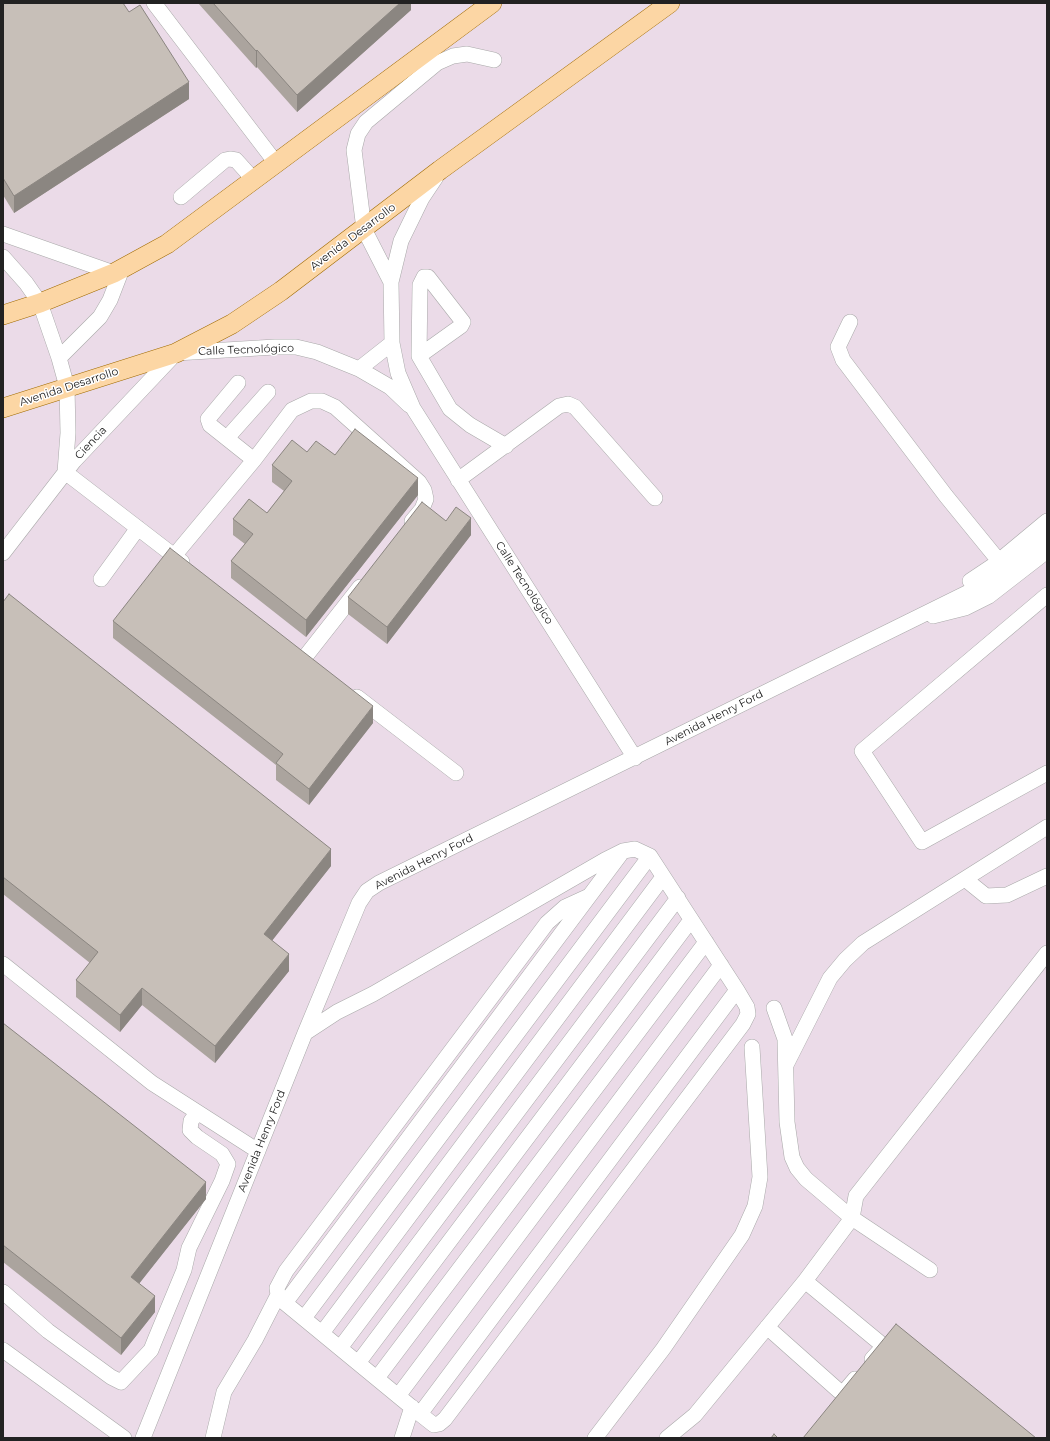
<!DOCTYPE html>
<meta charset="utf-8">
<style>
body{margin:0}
#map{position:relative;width:1050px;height:1441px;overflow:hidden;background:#f2efe9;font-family:Montserrat,sans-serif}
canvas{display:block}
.frame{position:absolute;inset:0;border:4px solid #222;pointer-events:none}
</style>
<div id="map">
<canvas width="1050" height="1441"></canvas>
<div class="frame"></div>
</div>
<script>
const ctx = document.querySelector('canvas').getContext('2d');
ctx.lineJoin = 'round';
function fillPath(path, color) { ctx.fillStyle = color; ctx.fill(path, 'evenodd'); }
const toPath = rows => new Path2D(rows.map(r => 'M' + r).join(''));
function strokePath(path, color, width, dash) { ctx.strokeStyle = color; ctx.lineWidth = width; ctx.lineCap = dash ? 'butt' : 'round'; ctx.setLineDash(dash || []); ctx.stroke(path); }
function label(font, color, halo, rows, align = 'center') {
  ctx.font = font + ' Montserrat,sans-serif'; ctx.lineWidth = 3; ctx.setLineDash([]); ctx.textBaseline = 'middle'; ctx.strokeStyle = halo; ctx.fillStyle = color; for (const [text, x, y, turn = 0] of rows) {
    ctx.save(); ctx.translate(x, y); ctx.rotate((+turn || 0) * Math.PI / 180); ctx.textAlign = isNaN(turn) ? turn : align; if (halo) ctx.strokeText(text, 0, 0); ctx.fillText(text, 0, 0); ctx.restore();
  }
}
fillPath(toPath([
 [3,3,1047,3,1047,1438,3,1438]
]), '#ebdbe8');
const minor = toPath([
 [154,3,276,163],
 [436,177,422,198,401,241,391,282,392,343,398,373,413,408,635,758],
 [181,197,225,160,230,159,236,160,254,180],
 [3,234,114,273],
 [3,257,26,283,40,303,59,358,67,387,68,433,65,472],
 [391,282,364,229,354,150,358,134,366,122,437,63,453,56,467,54,494,60],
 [850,322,838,347,843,360,946,496,999,561],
 [419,356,461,326,463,322,428,277,424,277,420,285,419,356,450,409,470,425,506,446],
 [59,358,100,317,110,300,122,269],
 [359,369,392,343],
 [238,383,208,419,210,425,254,460],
 [227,438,268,392],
 [65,472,182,562],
 [458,480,559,406,568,404,575,407,655,498],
 [3,553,74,461,176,353,275,347,296,347,317,352,359,369,390,387,409,405],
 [174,556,254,460,292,410,311,401,322,401,335,407,419,482,424,490,426,499,422,509,412,521],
 [101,579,138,528],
 [970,581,994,565,1047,521],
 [1047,595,862,751,922,842,1047,773],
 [933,616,965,608,989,596,1047,551],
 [305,657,360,587],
 [357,697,456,773],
 [965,879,986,896,1007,895,1047,876],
 [3,964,152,1083,258,1151],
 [774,1008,785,1039,787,1122,792,1157,797,1168,806,1179,852,1218,930,1270],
 [305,1033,337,1012,373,994,605,860,623,851,635,849,650,856,737,990],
 [786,1065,830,978,845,960,863,943,1047,827],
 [805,1281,880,1343,881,1349,872,1359],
 [3,1292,48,1331,111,1377,121,1382,151,1350,155,1340,184,1270,189,1248,222,1181,228,1164,222,1154,197,1137,190,1130,191,1121,197,1113],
 [285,1303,623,851],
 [304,1318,650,856],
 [767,1327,839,1391,844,1392,855,1379],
 [322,1333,663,877],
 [340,1348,678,898],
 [3,1350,124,1438],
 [358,1363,691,920],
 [377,1378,706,942],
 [398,1396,721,965],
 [420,1414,737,990,747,1007,748,1014,743,1024,445,1419,439,1424,434,1425,420,1414,285,1303,278,1295,277,1288,286,1271,547,923,565,907,589,896],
 [143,1438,305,1033,359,903,367,891,379,883,975,589,994,578,1047,535],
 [213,1438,224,1392,255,1340,278,1295],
 [402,1438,412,1407],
 [595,1438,663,1349,742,1235,755,1206,760,1177,752,1047],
 [667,1438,695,1415,805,1281,852,1218,856,1196,1047,953]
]);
const major = toPath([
 [3,315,40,303,114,273,167,244,492,3],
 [3,408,176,353,232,324,281,291,440,170,670,3]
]);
strokePath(minor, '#a9a9a9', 16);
strokePath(major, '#a06b00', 20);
strokePath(minor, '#fff', 15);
strokePath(major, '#fcd6a4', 19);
fillPath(toPath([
 [3,3,129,12,189,99,14,213,3,195],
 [198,3,411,3,411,10,297,112,257,67,256,68],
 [307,452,335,455,418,495,306,637,231,578,231,561,245,544,233,535,233,519,267,513,284,491,272,482,272,465],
 [446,521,471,535,387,644,348,614,348,597],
 [3,602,331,866,272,940,289,971,215,1063,142,1005,120,1032,76,997,76,980,90,963,3,894],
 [113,621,373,723,309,805,276,780,276,765,113,638],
 [3,1023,206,1199,139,1283,155,1312,121,1355,3,1262]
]), '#aba49e');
fillPath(toPath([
 [400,3,411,3,411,10,297,112,297,95],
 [257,50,257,67,256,68,256,51],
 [189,82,189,99,14,213,14,196],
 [418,478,418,495,306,637,306,620],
 [471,518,471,535,387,644,387,627],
 [373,706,373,723,309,805,309,789],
 [331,849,331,866,264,951,264,934],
 [289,954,289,971,215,1063,215,1046],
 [142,988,142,1005,120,1032,120,1015],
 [206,1182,206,1199,131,1294,131,1277],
 [155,1296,155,1312,121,1355,121,1338]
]), '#8b8681');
const building = toPath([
 [3,3,123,3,129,12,140,5,189,82,14,196,3,178,3,3],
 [213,3,400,3,297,95,257,50,256,51,213,3],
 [355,429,418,478,306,620,231,561,253,534,233,519,249,499,267,513,292,481,272,465,292,440,307,452,316,441,335,455,355,429],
 [422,502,446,521,456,507,471,518,387,627,348,597,422,502],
 [170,548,373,706,309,789,276,763,283,754,113,621,170,548],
 [9,594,331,849,264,934,289,954,215,1046,142,988,120,1015,76,980,98,952,3,877,3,602,9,594],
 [3,1023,206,1182,131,1277,155,1296,121,1338,3,1245,3,1023],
 [896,1324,1036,1438,803,1438,896,1324],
 [774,1434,778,1438,771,1438,774,1434]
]);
fillPath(building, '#c7bfb8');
strokePath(building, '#8b8681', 1);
label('11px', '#222', '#fff', [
 ["Avenida Desarrollo",353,237,-37],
 ["Calle Tecnológico",246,350,-2],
 ["Avenida Desarrollo",69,387,-18],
 ["Ciencia",91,443,-47],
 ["Calle Tecnológico",524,583,57],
 ["Avenida Henry Ford",714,718,-27],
 ["Avenida Henry Ford",424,862,-27],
 ["Avenida Henry Ford",262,1141,-68]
]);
</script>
